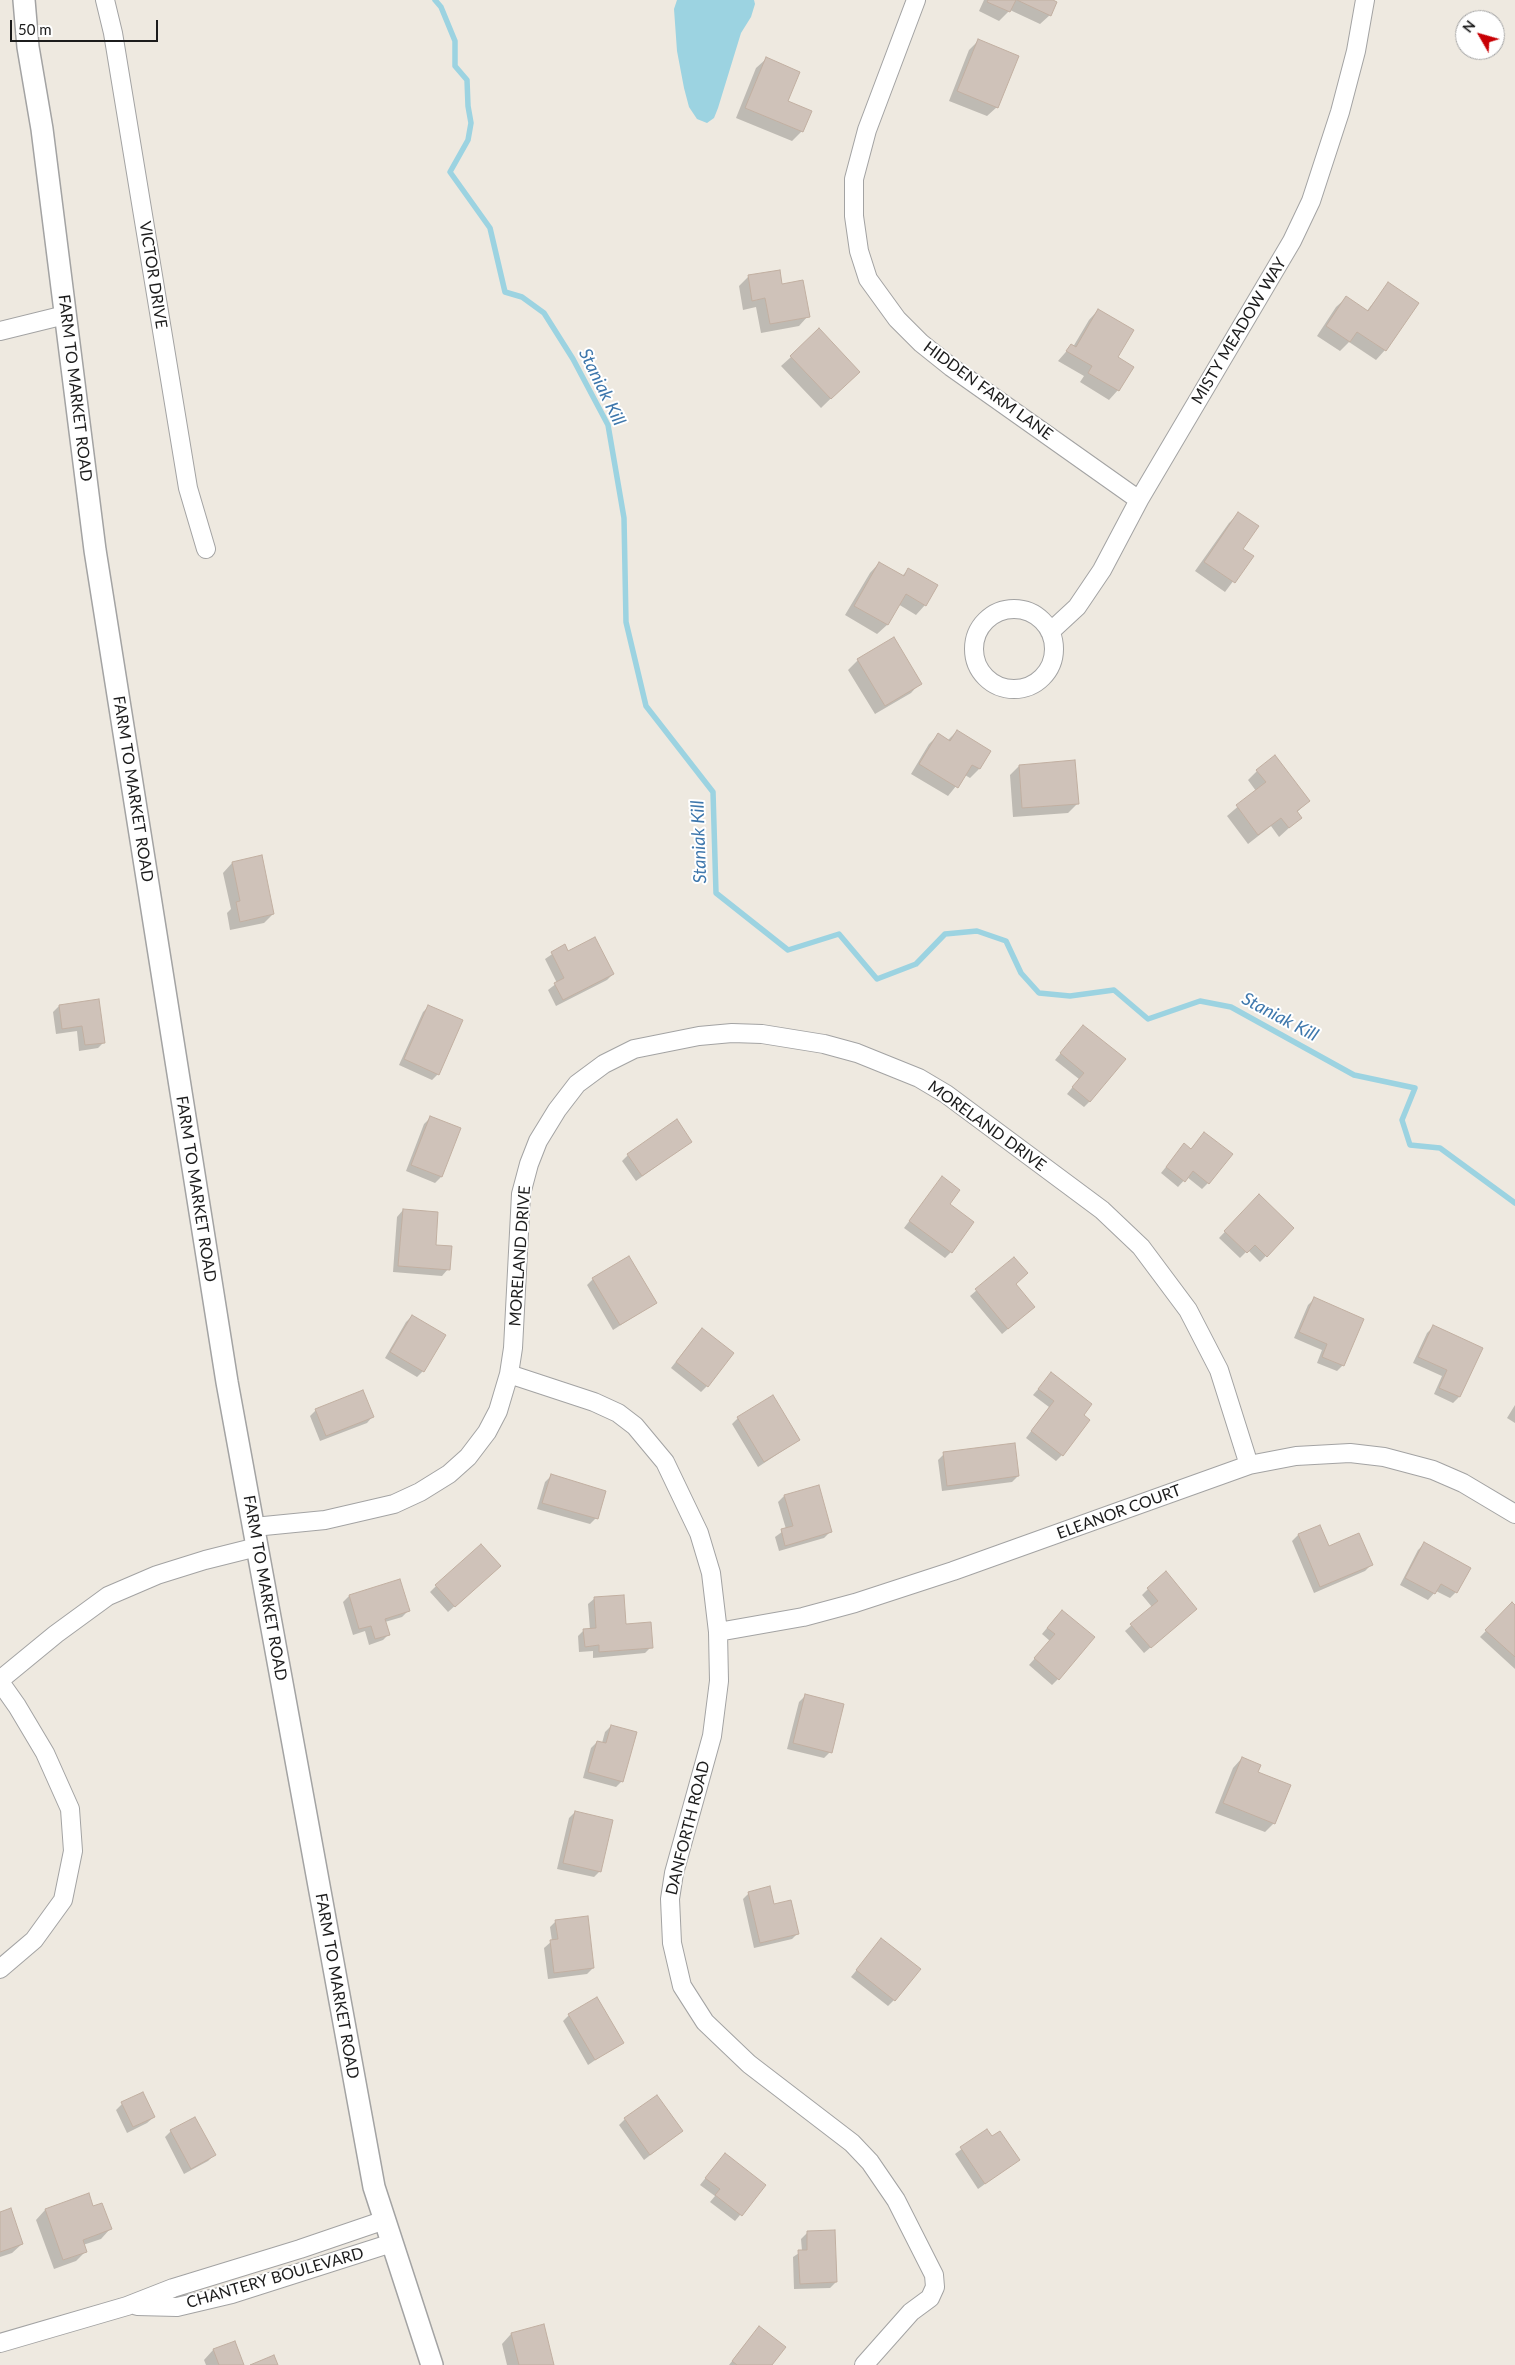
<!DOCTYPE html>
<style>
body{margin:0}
#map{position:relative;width:1515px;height:2365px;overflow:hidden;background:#eee9e0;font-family:Lato,sans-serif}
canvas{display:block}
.north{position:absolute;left:1455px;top:10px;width:50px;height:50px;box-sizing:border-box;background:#fff;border:1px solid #a4a4a4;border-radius:50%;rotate:308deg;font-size:14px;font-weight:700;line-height:20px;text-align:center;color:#1c1c1c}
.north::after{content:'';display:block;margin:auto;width:18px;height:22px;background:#c80004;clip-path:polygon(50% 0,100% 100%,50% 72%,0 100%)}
.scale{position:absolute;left:10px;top:20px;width:148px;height:22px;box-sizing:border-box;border:2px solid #1c1c1c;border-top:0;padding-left:6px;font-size:15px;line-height:18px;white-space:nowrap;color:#1c1c1c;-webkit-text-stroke:4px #fff;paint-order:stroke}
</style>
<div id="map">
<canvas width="1515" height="2365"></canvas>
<div class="north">N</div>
<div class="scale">50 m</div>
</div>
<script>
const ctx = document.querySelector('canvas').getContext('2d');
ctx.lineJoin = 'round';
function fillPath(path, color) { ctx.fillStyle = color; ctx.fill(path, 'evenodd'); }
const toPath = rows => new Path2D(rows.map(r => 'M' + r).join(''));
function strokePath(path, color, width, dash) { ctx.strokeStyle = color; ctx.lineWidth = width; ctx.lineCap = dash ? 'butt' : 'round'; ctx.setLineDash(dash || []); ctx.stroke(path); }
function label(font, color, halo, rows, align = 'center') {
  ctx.font = font + ' Lato,sans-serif'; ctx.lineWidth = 4; ctx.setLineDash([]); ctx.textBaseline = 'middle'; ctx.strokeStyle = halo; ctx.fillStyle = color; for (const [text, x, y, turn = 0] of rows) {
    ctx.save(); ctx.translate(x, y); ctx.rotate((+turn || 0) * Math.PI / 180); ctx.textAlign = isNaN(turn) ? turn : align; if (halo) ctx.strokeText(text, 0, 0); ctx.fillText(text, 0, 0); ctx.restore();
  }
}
fillPath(toPath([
 [677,0,754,0,755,4,751,17,741,33,718,108,714,118,707,123,697,119,689,107,684,88,677,51,674,9]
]), '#9cd3e1');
fillPath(toPath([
 [984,0,1050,0,1050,15,1040,24,1010,10,999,21,979,11],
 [978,41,997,107,987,116,949,101,969,50],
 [766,59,787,102,810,111,802,131,792,141,736,118,756,68],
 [748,277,781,285,808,316,799,326,761,333,756,307,743,310,739,286],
 [1388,284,1385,350,1376,360,1349,342,1340,351,1317,336,1336,307,1346,298,1366,312],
 [1098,310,1116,358,1118,390,1109,400,1080,382,1084,376,1058,361,1071,346,1073,347,1089,320],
 [791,357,858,372,821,408,781,366],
 [1239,513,1242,549,1252,556,1225,592,1195,571,1229,523],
 [879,563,902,576,908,570,925,605,916,615,898,604,887,625,877,634,845,615,870,573],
 [894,639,920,683,911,693,875,714,848,670,858,660],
 [957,731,990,751,979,769,970,778,965,775,948,796,911,774,929,744,938,735,948,740],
 [1019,766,1078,803,1068,813,1013,817,1010,775],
 [1257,771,1309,801,1296,813,1300,818,1279,837,1271,826,1248,844,1227,816,1256,791,1248,780],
 [261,857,273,914,264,923,230,930,227,913,231,909,223,873,232,863],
 [564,946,567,952,613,974,607,980,556,1006,548,990,557,983,545,959],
 [59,1006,104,1042,98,1048,79,1051,77,1031,56,1034,53,1012],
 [429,1006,438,1074,432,1080,399,1065,423,1012],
 [1078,1032,1090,1101,1084,1107,1067,1094,1079,1079,1055,1060],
 [430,1118,460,1129,441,1177,435,1183,406,1171,424,1124],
 [1199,1139,1208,1183,1202,1189,1187,1177,1178,1187,1161,1173,1179,1151,1190,1150],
 [690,1142,636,1181,622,1161,628,1155],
 [942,1178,948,1204,951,1252,945,1258,904,1228],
 [1259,1196,1293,1228,1260,1262,1248,1250,1240,1258,1219,1238],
 [403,1210,434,1246,448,1269,442,1276,393,1272,397,1217],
 [1014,1258,1014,1284,1027,1313,1002,1334,970,1296],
 [593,1279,655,1303,613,1330,587,1285],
 [1314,1299,1343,1365,1337,1371,1317,1363,1322,1350,1294,1338,1308,1305],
 [412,1316,423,1371,417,1377,385,1358,406,1322],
 [1433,1327,1481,1348,1459,1397,1453,1403,1434,1394,1442,1376,1413,1363,1427,1333],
 [696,1336,707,1386,701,1392,671,1368],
 [1051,1374,1082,1416,1062,1455,1056,1461,1026,1438,1049,1407,1033,1395],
 [1515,1405,1515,1423,1507,1418],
 [316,1410,373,1416,367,1423,320,1441,310,1416],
 [738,1418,799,1440,758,1467,732,1424],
 [944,1454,1018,1476,1012,1482,942,1491,938,1460],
 [551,1476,596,1518,590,1524,537,1509,545,1482],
 [784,1496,830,1532,824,1538,779,1551,775,1537,786,1529,778,1502],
 [1319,1526,1328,1548,1371,1565,1365,1571,1314,1593,1292,1541,1298,1535],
 [1424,1544,1456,1592,1450,1598,1436,1591,1428,1600,1400,1585,1418,1550],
 [493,1572,448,1612,430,1592,436,1586],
 [1148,1589,1190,1614,1144,1653,1125,1631,1152,1607,1142,1595],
 [349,1596,408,1611,402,1617,385,1622,389,1634,383,1640,369,1645,365,1631,353,1635,343,1602],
 [595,1598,625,1626,651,1647,645,1653,593,1658,593,1651,579,1652,578,1636,584,1630,590,1630,588,1604],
 [1512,1604,1515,1607,1515,1669,1480,1637],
 [1056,1617,1058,1679,1052,1685,1029,1665,1050,1641,1042,1634],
 [805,1696,830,1752,824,1758,787,1749,799,1702],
 [611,1726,622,1781,616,1787,583,1778,591,1748,597,1742,602,1743,605,1732],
 [1242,1758,1256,1773,1274,1823,1265,1832,1215,1813,1233,1768],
 [575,1812,600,1871,594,1877,557,1869,569,1818],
 [749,1893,773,1906,798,1933,792,1939,754,1948,743,1899],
 [556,1921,593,1968,587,1974,548,1979,544,1948,552,1941,550,1927],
 [876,1946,894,2000,888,2006,851,1977],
 [569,2015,622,2042,588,2065,563,2021],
 [122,2104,154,2117,147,2123,127,2133,116,2110],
 [625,2119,681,2131,644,2160,619,2125],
 [987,2130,992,2138,1018,2160,978,2189,955,2154],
 [171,2131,214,2155,208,2161,184,2174,165,2137],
 [719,2161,764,2186,735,2221,710,2202,715,2196,700,2185],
 [88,2195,93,2208,110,2229,101,2239,83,2245,86,2251,76,2261,54,2269,36,2220,45,2210],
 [0,2213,22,2244,12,2253,0,2257],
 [807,2233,836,2282,830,2288,794,2289,793,2257,802,2251,801,2239],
 [543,2326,553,2365,507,2365,502,2344,511,2334],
 [753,2334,771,2365,729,2365],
 [234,2342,243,2365,206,2365,204,2360,213,2350]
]), '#0003');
strokePath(toPath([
 [435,0,441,7,455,41,455,66,467,80,468,106,471,123,468,140,450,172,490,228,505,292,522,297,544,313,573,359,608,425,624,518,626,622,646,706,713,792,716,893,788,950,839,934,877,979,916,964,945,934,977,931,1006,941,1021,973,1039,993,1070,996,1114,990,1148,1019,1200,1001,1231,1007,1354,1075,1415,1088,1402,1120,1410,1145,1440,1148,1515,1203]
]), '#9cd3e1', 5.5);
const building = toPath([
 [988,0,1016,0,1010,12,987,2,988,0],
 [1017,0,1053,0,1057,2,1051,16,1017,0],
 [978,39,1019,56,998,108,957,91,978,39],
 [766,57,800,72,788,101,812,111,803,132,745,108,766,57],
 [780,270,782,284,803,280,810,317,770,324,765,298,752,301,748,275,780,270],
 [1388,282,1419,303,1386,351,1357,332,1350,342,1326,326,1346,296,1368,311,1388,282],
 [1098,309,1134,330,1118,357,1134,367,1119,391,1088,373,1092,366,1066,351,1071,344,1076,347,1098,309],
 [819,328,860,372,831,399,790,356,819,328],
 [1238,512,1259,526,1243,549,1254,556,1235,583,1204,562,1238,512],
 [879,562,904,576,908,568,938,585,926,606,906,594,888,625,854,606,879,562],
 [894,637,922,684,885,706,857,659,894,637],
 [957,730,991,751,980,769,972,765,958,788,919,764,938,733,950,741,957,730],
 [1275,755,1310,801,1297,811,1302,818,1289,828,1281,818,1258,835,1236,805,1266,782,1256,770,1275,755],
 [1075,760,1079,804,1022,808,1019,765,1075,760],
 [262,855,274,914,240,922,236,902,240,901,232,862,262,855],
 [595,937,614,974,563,1000,554,983,564,978,551,952,565,944,568,951,595,937],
 [99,999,105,1043,85,1045,82,1026,62,1029,59,1005,99,999],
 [428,1005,463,1020,439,1075,404,1059,428,1005],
 [1083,1025,1126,1059,1090,1102,1072,1087,1084,1073,1060,1053,1083,1025],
 [430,1116,461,1128,442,1177,411,1165,430,1116],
 [677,1119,692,1142,642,1176,627,1154,677,1119],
 [1204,1132,1233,1154,1209,1184,1193,1171,1185,1182,1166,1167,1184,1143,1191,1149,1204,1132],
 [942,1176,960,1190,950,1204,974,1222,952,1253,909,1221,942,1176],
 [1259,1194,1294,1228,1267,1257,1255,1245,1247,1253,1224,1231,1259,1194],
 [403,1209,438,1212,436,1245,452,1246,450,1270,398,1266,403,1209],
 [629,1256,657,1303,620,1325,592,1278,629,1256],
 [1014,1257,1028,1273,1016,1284,1035,1307,1008,1329,975,1289,1014,1257],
 [1314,1297,1364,1319,1344,1366,1322,1357,1327,1344,1299,1332,1314,1297],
 [412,1315,446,1335,424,1372,390,1352,412,1315],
 [1433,1325,1483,1348,1460,1397,1439,1388,1447,1370,1418,1357,1433,1325],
 [702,1328,734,1353,708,1387,676,1362,702,1328],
 [1051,1372,1092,1404,1084,1415,1090,1420,1063,1456,1031,1431,1054,1401,1038,1389,1051,1372],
 [363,1390,374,1417,326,1436,315,1409,363,1390],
 [773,1395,800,1440,764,1462,737,1417,773,1395],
 [1015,1443,1019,1476,947,1486,943,1452,1015,1443],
 [551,1474,606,1491,598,1519,542,1503,551,1474],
 [819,1485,832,1532,785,1546,781,1529,793,1526,784,1495,819,1485],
 [1320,1525,1329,1546,1359,1533,1373,1565,1320,1587,1298,1534,1320,1525],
 [1424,1542,1471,1568,1457,1593,1441,1584,1435,1594,1405,1578,1424,1542],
 [481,1544,501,1566,455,1607,435,1585,481,1544],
 [1166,1571,1197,1609,1151,1648,1130,1624,1158,1601,1147,1588,1166,1571],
 [400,1579,410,1611,385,1619,390,1635,375,1639,371,1626,359,1629,349,1595,400,1579],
 [624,1595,626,1624,651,1622,653,1648,599,1652,599,1645,585,1647,583,1629,596,1628,594,1597,624,1595],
 [1512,1602,1515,1605,1515,1657,1485,1630,1512,1602],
 [1062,1610,1095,1637,1059,1680,1034,1658,1055,1634,1047,1628,1062,1610],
 [805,1694,844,1704,832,1753,793,1743,805,1694],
 [611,1725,637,1732,623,1782,588,1772,597,1741,606,1743,611,1725],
 [1242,1757,1261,1765,1258,1772,1291,1785,1275,1824,1223,1803,1242,1757],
 [575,1811,613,1820,601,1872,563,1863,575,1811],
 [770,1886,774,1904,791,1900,799,1934,760,1943,748,1892,770,1886],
 [588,1916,594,1968,554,1973,550,1940,558,1939,555,1920,588,1916],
 [881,1938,921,1969,895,2001,856,1970,881,1938],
 [597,1997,624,2043,595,2060,568,2014,597,1997],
 [143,2092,155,2117,133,2127,121,2102,143,2092],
 [657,2095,683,2131,650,2155,624,2118,657,2095],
 [195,2117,216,2155,191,2169,170,2130,195,2117],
 [987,2129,992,2136,1000,2131,1020,2160,985,2184,960,2147,987,2129],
 [725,2153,766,2185,742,2216,715,2195,720,2189,705,2178,725,2153],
 [89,2193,93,2206,102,2203,112,2229,83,2240,87,2252,63,2260,45,2209,89,2193],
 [11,2208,23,2244,0,2252,0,2212,11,2208],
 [835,2230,837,2282,800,2284,798,2250,807,2250,807,2231,835,2230],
 [544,2324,554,2365,519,2365,511,2333,544,2324],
 [759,2326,786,2347,772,2365,737,2365,732,2361,759,2326],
 [235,2341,244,2365,219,2365,213,2349,235,2341],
 [274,2355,278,2365,250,2365,274,2355]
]);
fillPath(building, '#cfc2b9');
strokePath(building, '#c1afa1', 1);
const minor = toPath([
 [105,0,113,33,188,488,206,549],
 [916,0,867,130,854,179,854,216,859,251,868,279,897,319,921,343,951,367,1139,500],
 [0,331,65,315],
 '974 649a40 40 0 1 1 80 0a40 40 0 1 1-80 0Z',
 [1050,632,1077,607,1102,570,1139,500,1292,241,1311,201,1340,112,1356,51,1365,0],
 [509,1374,594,1402,618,1413,635,1426,665,1462,699,1533,711,1573,718,1632,719,1681,712,1736,674,1873,670,1899,672,1943,682,1986,705,2022,749,2064,852,2143,870,2162,896,2200,934,2275,935,2287,930,2298,911,2312,864,2365],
 [254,1527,325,1520,394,1504,420,1492,449,1474,468,1457,487,1432,498,1411,509,1374,513,1348,521,1194,529,1164,538,1141,557,1110,577,1084,604,1064,634,1049,699,1036,732,1033,762,1034,824,1044,857,1053,919,1078,946,1094,1102,1210,1141,1247,1188,1310,1219,1370,1249,1465],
 [718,1632,803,1617,855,1603,953,1571,1249,1465,1296,1456,1350,1453,1384,1457,1433,1470,1463,1483,1515,1514],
 [0,1680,56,1634,108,1596,157,1575,205,1560,257,1547],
 [0,1682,17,1706,45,1753,70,1809,73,1851,63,1900,34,1940,0,1969],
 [137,2306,177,2307,232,2294,392,2243],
 [0,2343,127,2306,173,2288,300,2249,385,2220]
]);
const tertiary = toPath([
 [24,0,28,47,42,129,95,550,227,1382,374,2187,432,2365]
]);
strokePath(minor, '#a3a3a3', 20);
strokePath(tertiary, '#a3a3a3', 24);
strokePath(minor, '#fff', 18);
strokePath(tertiary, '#fff', 21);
label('16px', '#1c1c1c', '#fff', [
 ["VICTOR DRIVE",153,275,81],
 ["MISTY MEADOW WAY",1239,331,-59],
 ["FARM TO MARKET ROAD",75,388,83],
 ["HIDDEN FARM LANE",988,391,36],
 ["FARM TO MARKET ROAD",133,789,81],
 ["MORELAND DRIVE",987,1126,36],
 ["FARM TO MARKET ROAD",196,1189,81],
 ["MORELAND DRIVE",520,1256,-86],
 ["ELEANOR COURT",1119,1512,-20],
 ["FARM TO MARKET ROAD",265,1588,80],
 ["DANFORTH ROAD",688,1828,-76],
 ["FARM TO MARKET ROAD",337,1986,80],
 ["CHANTERY BOULEVARD",275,2278,-16]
]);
label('italic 18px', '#3e77ac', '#fff', [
 ["Staniak Kill",602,387,64],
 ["Staniak Kill",699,842,-92],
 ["Staniak Kill",1280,1017,28]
]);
</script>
